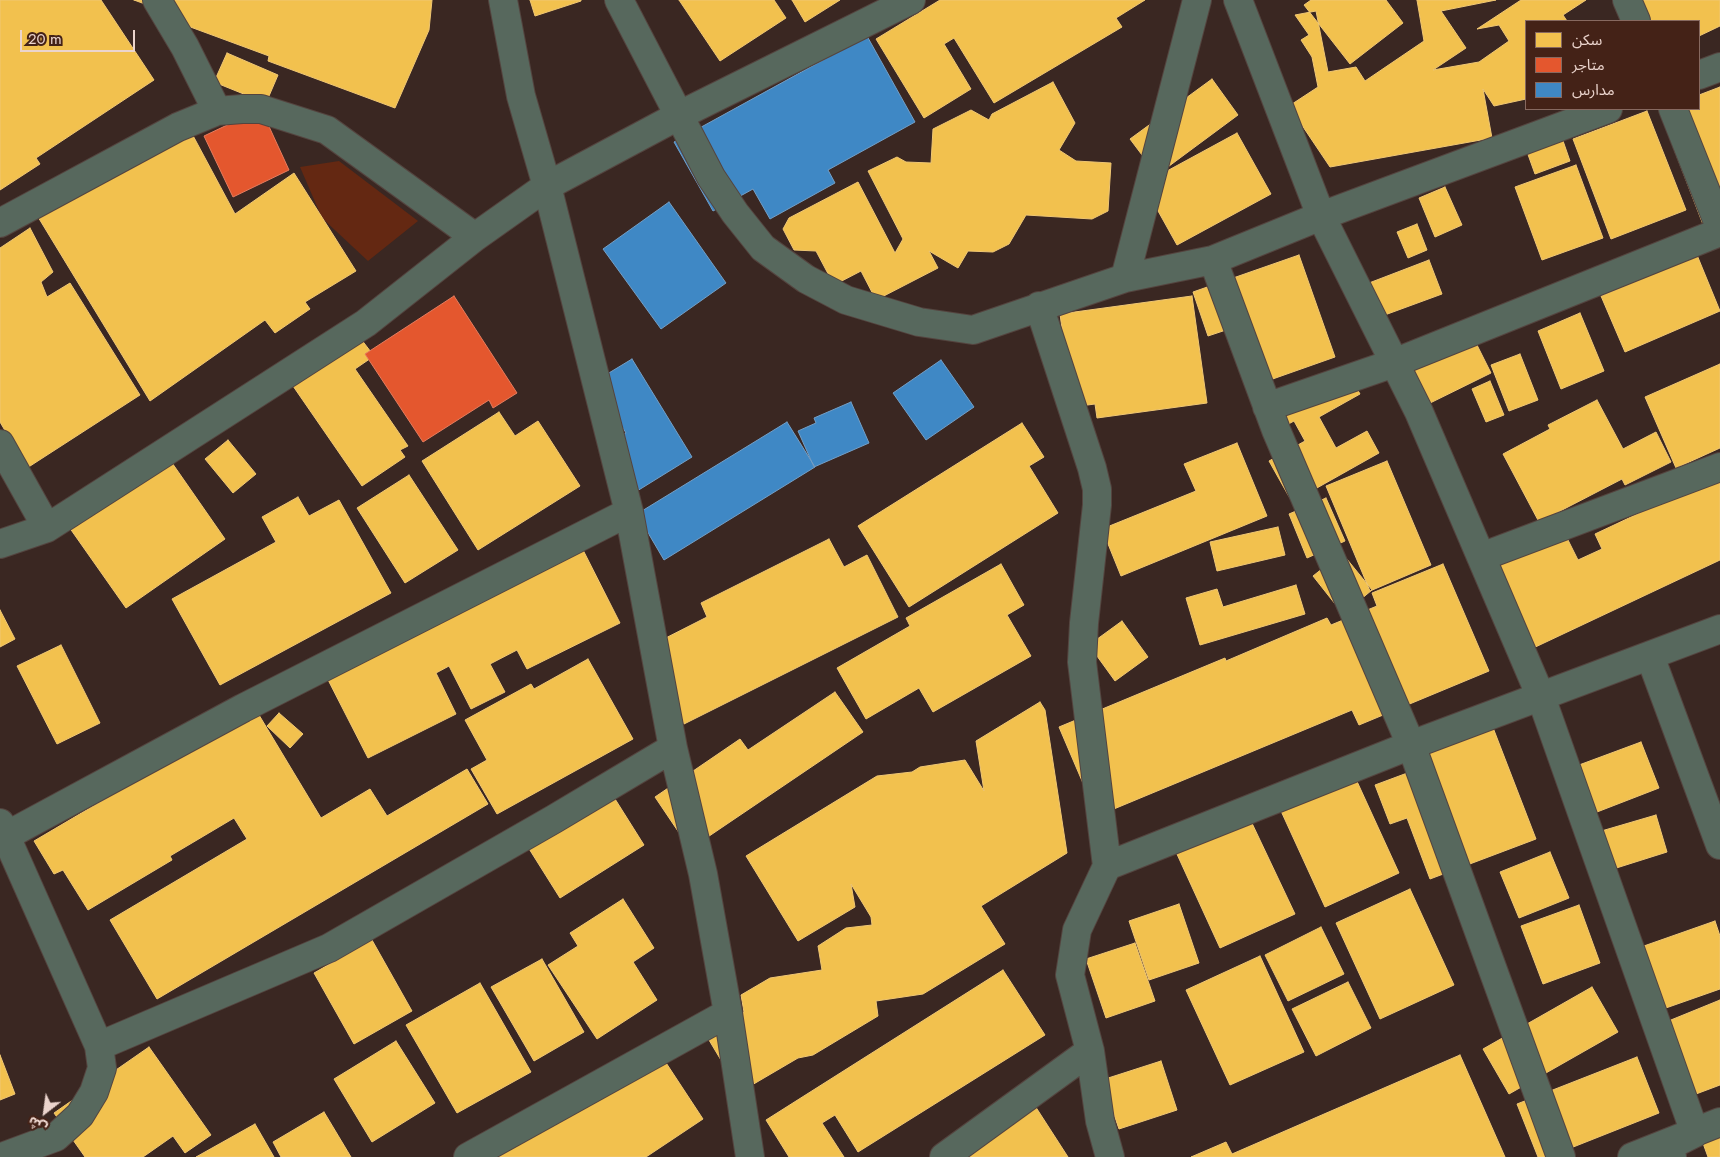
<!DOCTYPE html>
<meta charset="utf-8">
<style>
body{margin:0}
#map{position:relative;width:1720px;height:1157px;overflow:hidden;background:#3a2722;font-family:Jost,"Noto Sans Arabic",sans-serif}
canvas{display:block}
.legend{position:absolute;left:1525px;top:20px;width:175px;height:90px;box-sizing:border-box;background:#442217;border:1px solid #876960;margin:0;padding:6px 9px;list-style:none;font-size:15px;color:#ebd4cd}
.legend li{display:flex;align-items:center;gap:10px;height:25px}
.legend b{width:25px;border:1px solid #876960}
.north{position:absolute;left:20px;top:1087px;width:50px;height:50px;-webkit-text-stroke:4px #442217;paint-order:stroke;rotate:210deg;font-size:14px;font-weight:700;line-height:20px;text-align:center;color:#ebd4cd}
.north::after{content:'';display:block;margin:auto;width:18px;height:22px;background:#ebd4cd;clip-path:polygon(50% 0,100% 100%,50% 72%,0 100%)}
.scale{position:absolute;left:20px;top:30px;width:115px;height:22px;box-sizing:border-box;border:2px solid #ebd4cd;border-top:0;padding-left:6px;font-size:15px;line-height:18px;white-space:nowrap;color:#ebd4cd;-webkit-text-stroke:4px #442217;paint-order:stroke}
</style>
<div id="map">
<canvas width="1720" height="1157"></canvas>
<ul class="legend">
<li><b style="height:14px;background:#f2c14e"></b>سكن</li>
<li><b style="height:14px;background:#e4572e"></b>متاجر</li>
<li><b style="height:14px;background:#3f88c5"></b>مدارس</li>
</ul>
<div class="north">ش</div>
<div class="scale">20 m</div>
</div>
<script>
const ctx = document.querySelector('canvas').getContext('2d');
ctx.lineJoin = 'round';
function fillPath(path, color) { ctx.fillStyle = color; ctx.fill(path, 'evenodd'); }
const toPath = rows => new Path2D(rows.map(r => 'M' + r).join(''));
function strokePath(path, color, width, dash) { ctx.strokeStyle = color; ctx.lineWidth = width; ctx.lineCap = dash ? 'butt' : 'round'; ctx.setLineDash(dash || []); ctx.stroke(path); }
fillPath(toPath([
 [339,161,418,221,368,261,322,218,300,167]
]), '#642812');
const homes = toPath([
 [0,0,101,0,154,80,36,158,40,164,0,190,0,0],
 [134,0,432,0,429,30,395,108,268,61,269,56,185,25,186,19,134,0],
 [530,0,581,0,581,1,535,16,530,0],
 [679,0,774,0,786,18,720,61,679,0],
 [792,0,840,0,805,22,792,0],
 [940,0,1145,0,1116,18,1122,27,994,103,954,38,944,44,971,89,924,118,876,39,940,0],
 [1311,0,1386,0,1403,23,1350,64,1304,5,1311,0],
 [1417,0,1496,0,1441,11,1466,48,1433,70,1479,62,1509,41,1499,25,1477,29,1521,0,1586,0,1563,15,1567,21,1526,21,1526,99,1494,106,1483,89,1492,138,1330,167,1289,106,1318,87,1312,57,1301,40,1309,35,1295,15,1316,11,1328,72,1356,67,1365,81,1424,41,1417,0],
 [1622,0,1720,0,1720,26,1699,36,1699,21,1632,21,1622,0],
 [227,53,278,75,266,103,214,82,227,53],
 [1212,79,1238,115,1157,175,1130,139,1212,79],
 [1053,82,1075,123,1059,150,1076,161,1111,163,1108,211,1092,219,1026,215,1009,244,993,252,968,251,958,268,929,251,938,268,876,300,861,271,834,285,816,251,794,250,783,229,789,218,858,182,895,253,903,239,868,171,897,157,906,162,931,163,933,129,971,110,989,120,992,114,1053,82],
 [1720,87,1720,221,1704,227,1659,110,1663,109,1699,109,1699,95,1720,87],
 [1647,111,1686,210,1611,239,1573,139,1647,111],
 [190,130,235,214,294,173,356,271,305,302,310,309,275,333,265,320,150,401,35,212,190,130],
 [1237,133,1271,194,1177,245,1143,184,1237,133],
 [1561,135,1570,161,1535,174,1526,149,1561,135],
 [1576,165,1603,238,1542,260,1515,187,1576,165],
 [1445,187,1462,225,1435,237,1419,198,1445,187],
 [1417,224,1427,250,1408,258,1397,232,1417,224],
 [30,228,53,272,41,282,47,297,70,283,140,395,27,468,0,422,0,248,30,228],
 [1299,255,1335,357,1250,387,1229,329,1208,336,1193,292,1299,255],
 [1697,255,1720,311,1625,352,1601,296,1697,255],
 [1429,260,1442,294,1382,316,1369,283,1429,260],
 [1192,296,1207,403,1097,418,1095,404,1080,406,1069,381,1060,314,1192,296],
 [1580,313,1604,371,1561,389,1538,331,1580,313],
 [1473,337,1491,373,1424,406,1406,371,1473,337],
 [361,339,374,356,355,369,408,446,400,450,405,457,362,486,293,386,361,339],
 [1520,354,1538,400,1509,411,1491,365,1520,354],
 [1720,364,1720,448,1676,468,1645,397,1720,364],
 [1348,373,1360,394,1319,417,1336,448,1367,431,1379,453,1292,502,1269,461,1305,441,1294,421,1268,435,1261,422,1348,373],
 [1490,381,1504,415,1486,422,1472,389,1490,381],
 [1597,400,1623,449,1656,432,1671,462,1625,485,1622,479,1539,522,1503,454,1550,429,1548,425,1597,400],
 [499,412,515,436,538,421,580,486,478,550,422,461,499,412],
 [1022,423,1044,457,1029,466,1058,513,909,607,858,526,1022,423],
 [228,440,256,474,233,493,205,459,228,440],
 [1237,443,1267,516,1121,576,1102,529,1196,491,1184,464,1237,443],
 [161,447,225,539,126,608,62,517,161,447],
 [1387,461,1431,565,1370,591,1326,486,1387,461],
 [409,475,458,550,405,583,357,508,409,475],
 [1718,476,1720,481,1720,560,1529,650,1491,569,1565,534,1578,560,1602,549,1595,534,1718,476],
 [298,497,309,516,339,500,391,593,220,685,172,599,276,542,262,517,298,497],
 [1326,498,1345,541,1307,558,1289,514,1326,498],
 [1278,527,1285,555,1217,571,1210,542,1278,527],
 [829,539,844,567,867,555,898,617,684,724,646,648,707,617,701,603,829,539],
 [579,542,620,623,527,669,517,650,490,664,505,692,471,709,449,666,436,673,456,714,368,758,323,670,579,542],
 [1342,553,1372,590,1343,614,1313,576,1342,553],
 [1001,564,1024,605,1007,615,1031,656,933,712,919,688,866,719,837,668,910,626,906,618,1001,564],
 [1443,564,1489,671,1359,725,1352,710,1097,816,1059,727,1225,658,1226,661,1327,618,1331,625,1377,606,1372,593,1443,564],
 [1296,585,1305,614,1200,645,1186,598,1217,589,1223,607,1296,585],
 [0,610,15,639,0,647,0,610],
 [1122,621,1148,657,1115,681,1089,645,1122,621],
 [61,645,100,723,57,744,17,666,61,645],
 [588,659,633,739,497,814,471,769,487,760,465,720,531,684,534,689,588,659],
 [835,692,863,732,690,849,655,797,740,739,748,750,835,692],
 [1040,702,1045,710,1067,853,981,906,1005,944,923,994,876,1001,878,1016,813,1055,798,1058,740,1092,706,1035,744,1012,741,995,770,978,822,970,818,946,846,928,872,925,871,917,851,884,855,907,798,941,746,856,877,776,912,772,920,767,965,760,984,791,976,741,1040,702],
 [256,710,321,818,370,789,387,816,467,769,488,804,157,999,110,920,247,839,234,818,170,856,172,860,88,910,63,870,54,874,34,841,256,710],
 [279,713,303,734,290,748,267,726,279,713],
 [1492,725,1536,839,1430,879,1407,818,1390,824,1375,785,1418,769,1413,755,1492,725],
 [1641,742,1659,788,1597,812,1579,765,1641,742],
 [1355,777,1399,873,1325,907,1281,811,1355,777],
 [605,783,644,845,560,898,521,836,605,783],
 [1656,815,1667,852,1610,870,1598,832,1656,815],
 [1250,819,1295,914,1220,948,1176,852,1250,819],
 [1550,852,1569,898,1519,918,1500,872,1550,852],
 [1410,889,1454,985,1380,1019,1336,923,1410,889],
 [623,899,654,948,633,962,657,1000,597,1039,548,965,578,946,570,933,623,899],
 [1179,904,1199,963,1149,980,1129,921,1179,904],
 [1579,905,1600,963,1543,984,1521,926,1579,905],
 [1715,921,1720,936,1720,989,1663,1009,1641,947,1715,921],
 [1321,927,1344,974,1288,1001,1265,955,1321,927],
 [372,940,412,1011,354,1044,314,973,372,940],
 [1135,943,1155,1001,1106,1018,1086,959,1135,943],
 [1260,956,1304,1052,1230,1085,1186,990,1260,956],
 [542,959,584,1032,534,1061,491,987,542,959],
 [1003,970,1045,1035,858,1152,835,1115,822,1123,844,1157,789,1157,766,1120,1003,970],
 [1348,982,1371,1028,1316,1056,1292,1009,1348,982],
 [480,983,531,1072,457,1113,406,1025,480,983],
 [1592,987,1618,1032,1509,1094,1483,1049,1592,987],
 [1720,1000,1720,1085,1696,1094,1666,1022,1720,1000],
 [396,1041,435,1103,372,1142,334,1079,396,1041],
 [653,1043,703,1119,646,1157,458,1157,653,1043],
 [149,1047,211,1135,185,1153,173,1136,143,1157,85,1157,54,1113,149,1047],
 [0,1055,15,1094,0,1100,0,1055],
 [1460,1055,1505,1157,1191,1157,1226,1142,1232,1154,1460,1055],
 [1637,1057,1659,1113,1548,1157,1538,1157,1517,1104,1637,1057],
 [1161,1061,1177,1110,1119,1129,1102,1080,1161,1061],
 [1028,1095,1068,1157,956,1157,1028,1095],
 [324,1112,351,1157,281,1157,273,1142,324,1112],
 [255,1124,274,1157,196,1157,255,1124],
 [1720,1127,1720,1157,1708,1157,1700,1135,1720,1127]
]);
fillPath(homes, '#f2c14e');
strokePath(homes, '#f0c774', 1);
const shops = toPath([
 [261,109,289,170,233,197,204,136,261,109],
 [454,296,517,393,493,408,489,400,423,442,365,354,454,296]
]);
fillPath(shops, '#e4572e');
strokePath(shops, '#e67c5e', 1);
const schools = toPath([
 [867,36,915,122,828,170,835,183,770,219,753,189,713,211,674,142,867,36],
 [669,202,726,283,661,329,603,249,669,202],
 [632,359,692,457,629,496,600,448,626,433,594,382,632,359],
 [941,360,974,407,926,440,893,393,941,360],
 [851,402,869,443,814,467,798,431,816,423,814,418,851,402],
 [787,422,815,467,664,560,637,514,787,422]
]);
fillPath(schools, '#3f88c5');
strokePath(schools, '#739fc7', 1);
const minor = toPath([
 [157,0,185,47,217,111],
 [503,0,521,96,547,186,629,512,673,748,703,874,728,1013,750,1157],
 [619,0,711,177,735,213,763,248,806,279,846,300,919,322,973,330,1125,278,1213,260,1321,216,1608,109],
 [1238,0,1321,216,1419,412,1541,697,1695,1133,1667,1147,1672,1157],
 [1627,0,1636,21],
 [1699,75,1720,67],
 [1673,109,1720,227],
 [0,223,178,127,217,111,242,109,261,109,327,130,475,237],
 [1213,260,1276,430,1411,745,1561,1157],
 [1125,278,1197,0],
 [1039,306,1092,468,1097,489,1097,505,1084,623,1082,662,1107,866,1077,930,1070,975,1090,1051,1100,1121,1110,1157],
 [1267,407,1394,363,1720,232],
 [0,444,47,528],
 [0,544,47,528,366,323,475,237,547,186,678,116,911,0],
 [1481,557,1720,467],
 [1650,656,1720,845],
 [0,823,99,1046,102,1068,94,1092,80,1115,56,1137,2,1157],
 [6,836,243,708,629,512],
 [1107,866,1411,745,1720,629],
 [99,1046,329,948,554,819,673,748],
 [468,1157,728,1013],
 [944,1157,1090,1051],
 [1632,1157,1720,1122]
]);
strokePath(minor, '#54443f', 30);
strokePath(minor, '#57685d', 28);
</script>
